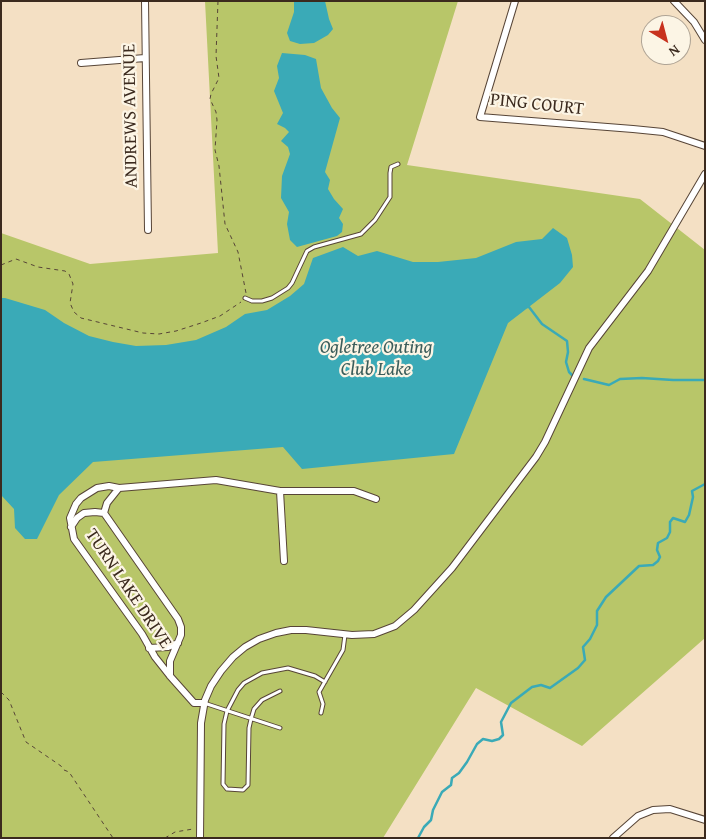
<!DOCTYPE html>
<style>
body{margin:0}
#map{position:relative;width:706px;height:839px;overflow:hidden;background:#f4e0c4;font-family:"Gentium Book Plus",serif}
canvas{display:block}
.frame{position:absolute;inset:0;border:2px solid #3b2a1e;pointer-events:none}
.north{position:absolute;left:641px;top:15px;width:50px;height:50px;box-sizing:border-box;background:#fcf5e5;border:1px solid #afa495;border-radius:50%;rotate:143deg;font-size:14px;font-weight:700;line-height:20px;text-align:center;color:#3b2a1e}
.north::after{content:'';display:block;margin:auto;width:18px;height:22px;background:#c8321e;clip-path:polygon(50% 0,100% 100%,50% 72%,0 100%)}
</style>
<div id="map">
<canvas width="706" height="839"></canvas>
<div class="frame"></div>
<div class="north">N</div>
</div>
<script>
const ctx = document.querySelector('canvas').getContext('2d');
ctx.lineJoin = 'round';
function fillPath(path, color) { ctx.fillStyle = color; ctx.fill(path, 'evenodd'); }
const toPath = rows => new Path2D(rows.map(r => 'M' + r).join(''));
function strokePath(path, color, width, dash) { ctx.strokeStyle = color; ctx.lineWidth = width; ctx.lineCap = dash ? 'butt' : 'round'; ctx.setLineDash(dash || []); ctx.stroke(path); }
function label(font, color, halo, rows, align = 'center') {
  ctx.font = font + ' "Gentium Book Plus",serif'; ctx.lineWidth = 4.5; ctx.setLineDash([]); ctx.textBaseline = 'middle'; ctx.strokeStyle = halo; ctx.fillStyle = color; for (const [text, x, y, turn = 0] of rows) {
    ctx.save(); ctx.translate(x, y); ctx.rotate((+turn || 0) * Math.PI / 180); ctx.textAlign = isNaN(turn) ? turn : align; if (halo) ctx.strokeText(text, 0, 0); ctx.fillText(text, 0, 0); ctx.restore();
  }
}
fillPath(toPath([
 [205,1,458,1,407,165,640,199,705,250,705,638,582,746,476,688,383,838,1,838,1,233,90,264,218,253]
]), '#b8c669');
fillPath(toPath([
 [294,1,325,1,329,19,333,29,328,35,314,43,300,44,290,41,287,33,294,12],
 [282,53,305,55,316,59,321,88,332,108,340,118,325,172,330,180,328,189,334,199,343,209,339,218,343,224,342,232,337,236,297,247,290,240,287,224,289,212,281,198,282,176,290,154,288,147,281,141,289,132,285,128,277,124,283,113,274,91,279,78,277,66],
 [553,228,567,238,572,255,573,267,560,283,508,323,454,454,302,469,283,447,93,462,59,495,37,539,25,539,15,528,14,509,1,495,1,298,5,298,45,310,64,323,89,336,113,342,136,346,166,345,196,340,226,327,245,314,267,310,290,296,304,284,313,258,343,247,358,256,377,251,413,262,438,262,476,258,516,242,542,239]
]), '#3aaab7');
strokePath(toPath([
 [526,307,529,307,542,324,567,341,568,352,566,362,569,372,572,375],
 [584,379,609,385,620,379,642,378,673,380,705,380],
 [418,838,424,827,431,820,433,810,442,792,451,785,452,778,459,773,467,762,477,744,483,739,492,741,499,739,503,735,501,722,511,703,532,687,541,685,550,688,578,668,585,660,583,647,590,639,597,625,597,611,606,597,639,566,653,565,658,561,660,557,657,550,658,543,667,538,670,532,670,522,673,518,685,522,689,515,693,497,692,491,705,484]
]), '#3aaab7', 2.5);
const service = toPath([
 [245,298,252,301,262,301,272,298,288,288,292,283,307,251,314,247,361,234,375,220,390,197,390,173,391,167,398,164],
 [280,691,262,700,254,709,251,719,249,728,248,785,243,790,227,789,223,784,224,724,227,711,238,690,244,683,262,673,288,668,315,676,325,682],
 [204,703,280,728],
 [321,713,323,704,319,692,343,650,345,635]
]);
const minor = toPath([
 [145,1,148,230],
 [515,1,480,117,633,129,663,132,705,146],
 [674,1,694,22,705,40],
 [81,63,145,58],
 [119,488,216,480,280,491,354,491,376,499],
 [280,491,284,561],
 [71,527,77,518,84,513,95,512,104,513],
 [149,648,168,647,178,643],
 [170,676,170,661,181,635,181,627,178,619,104,513,107,503,119,488,109,486,97,488,81,498,76,504,70,518,74,539,142,634,155,657,170,676,194,703,204,703],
 [200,838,201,723,205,700,211,686,221,671,233,657,245,647,259,639,276,633,291,630,306,630,352,635,374,634,395,626,414,610,452,568,536,457,545,442,589,348,648,271,705,174],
 [613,838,638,816,653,810,670,809,705,820]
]);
strokePath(service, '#574537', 5);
strokePath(minor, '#574537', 8);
strokePath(toPath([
 [218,1,216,56,219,78,211,94,210,99,216,112,217,120,215,150,219,166,225,224,238,252,246,293],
 [1,265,16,259,38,267,65,271,69,274,73,284,70,303,74,312,81,318,143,333,159,334,176,331,201,323,220,316,241,302],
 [1,692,9,700,26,742,61,766,64,770,69,772,113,838],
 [165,838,175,832,193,829]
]), '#574537', 1, [4, 4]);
strokePath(service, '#fff', 3);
strokePath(minor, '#fff', 6);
label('18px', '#3b2a1e', '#fcf5e5', [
 ["PING COURT",537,105,6],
 ["ANDREWS AVENUE",131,116,-91],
 ["TURN LAKE DRIVE",128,589,56]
]);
label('italic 19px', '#3b5d5b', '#fcf5e5', [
 ["Ogletree Outing",376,348],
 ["Club Lake",376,370]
]);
</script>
